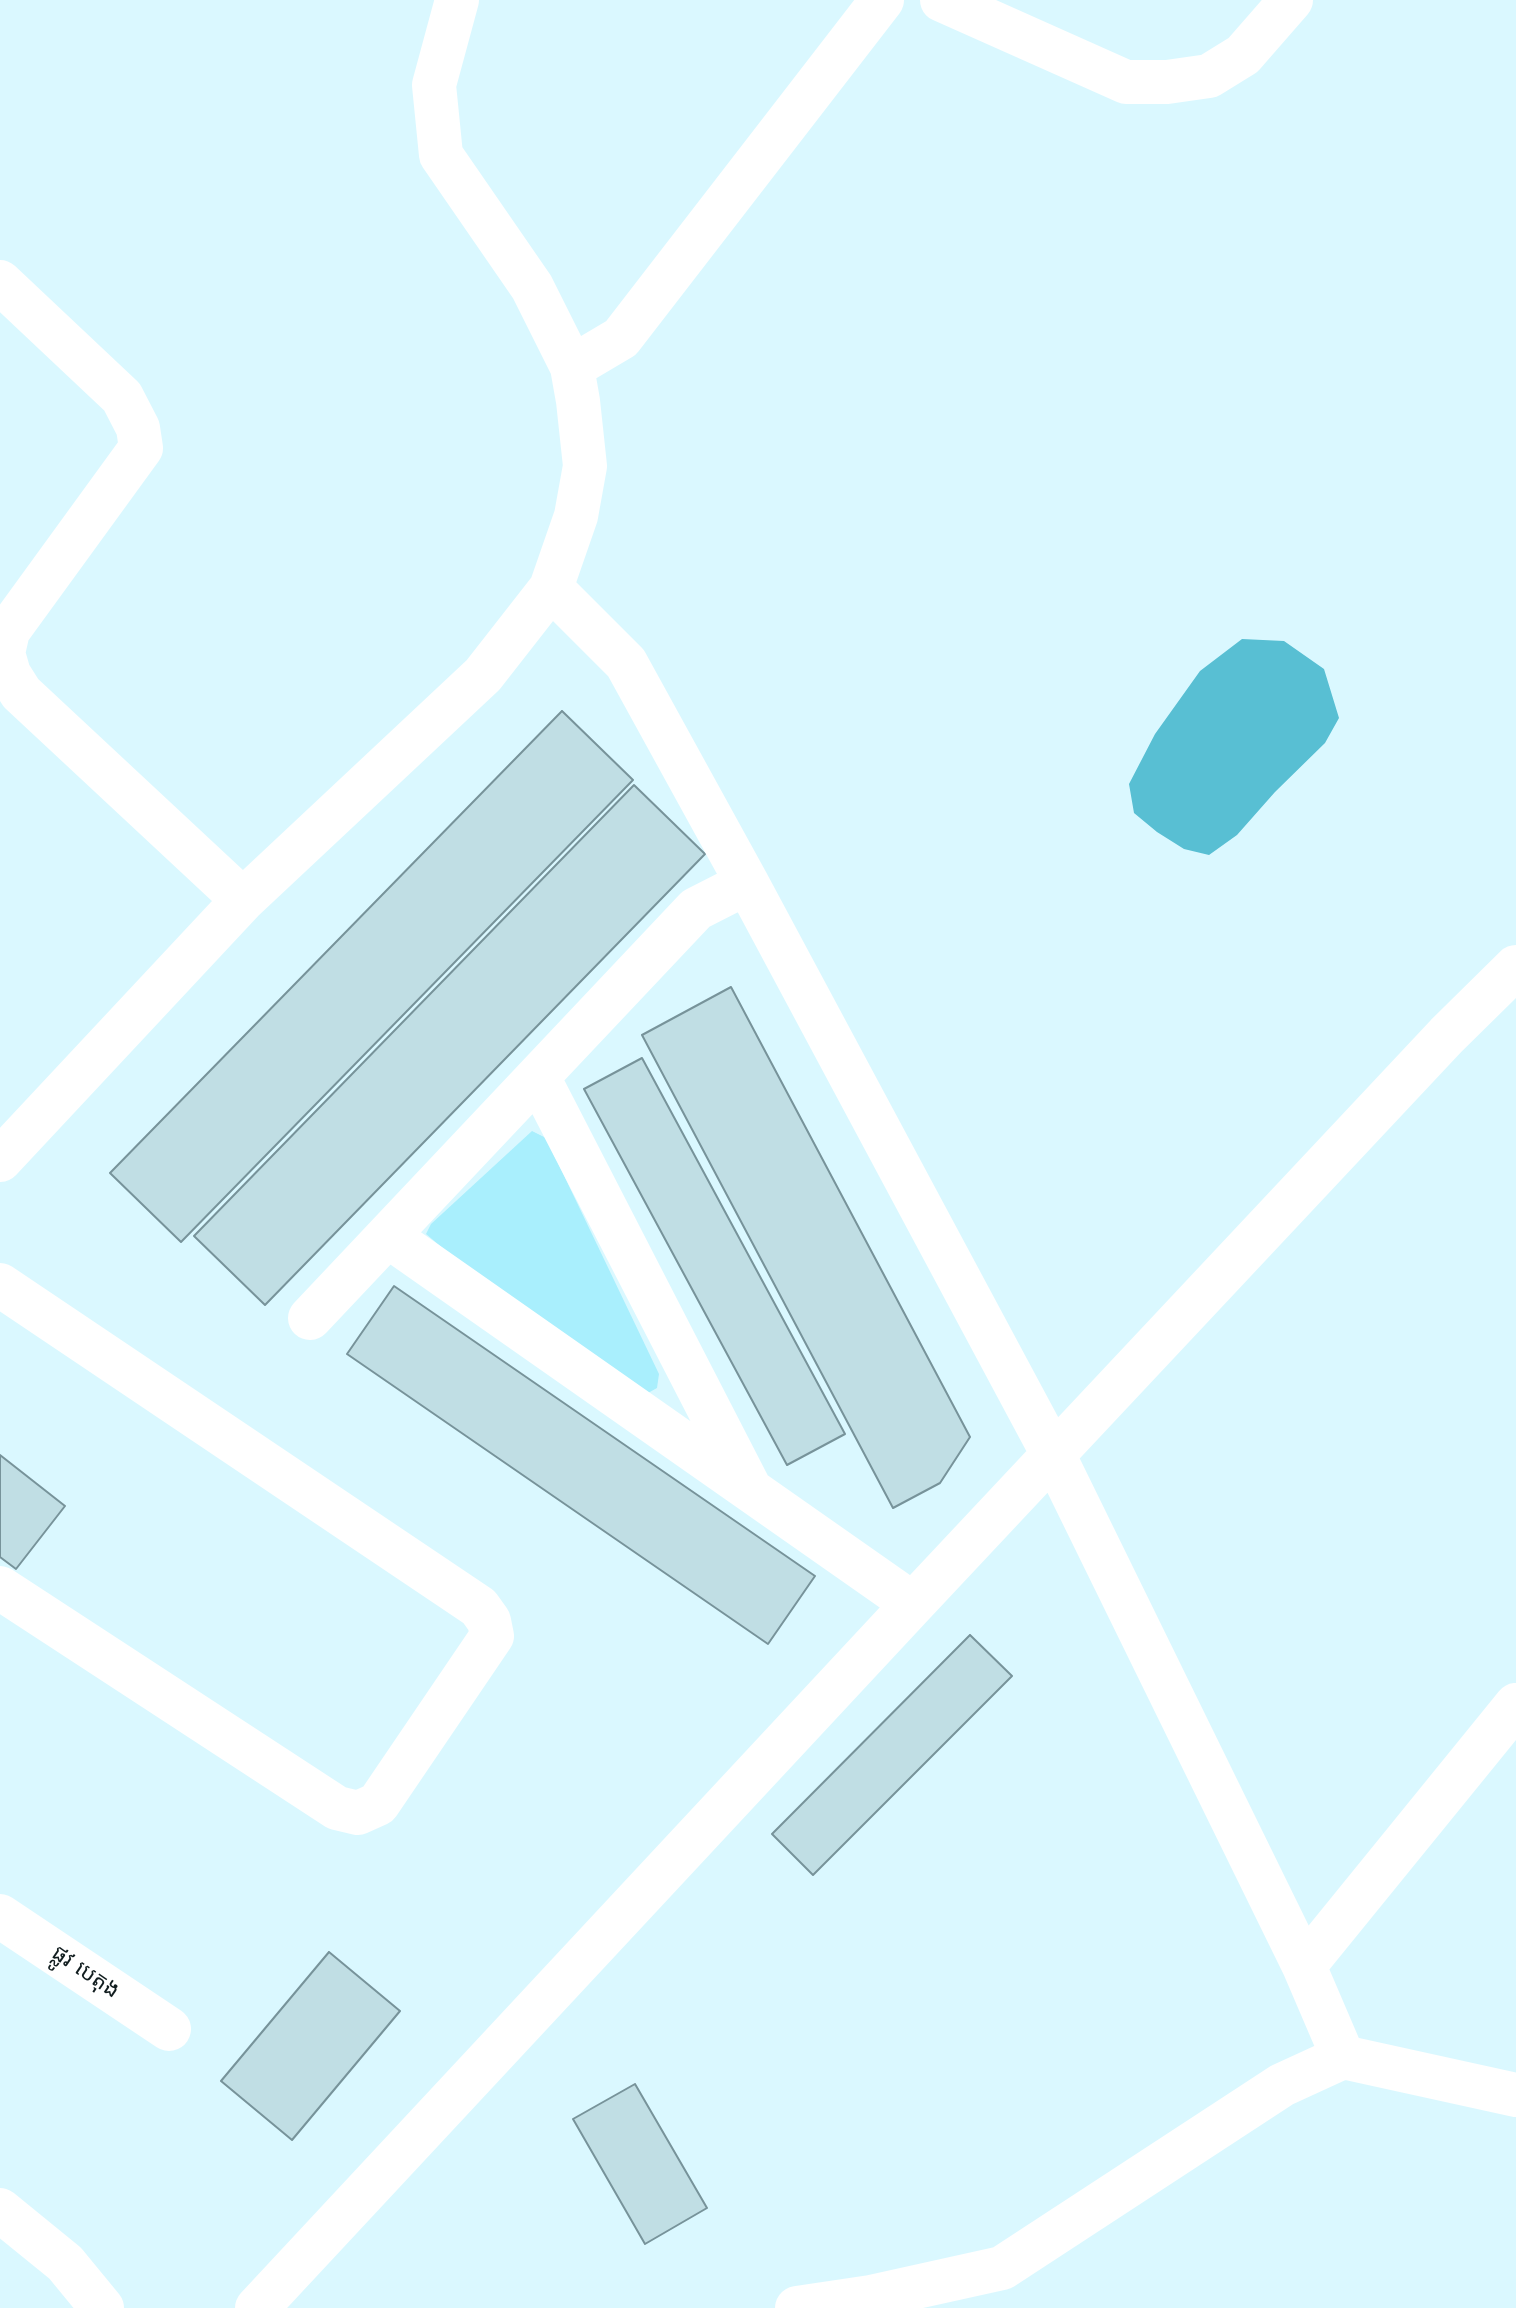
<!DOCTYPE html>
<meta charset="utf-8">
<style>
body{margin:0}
canvas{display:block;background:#daf8ff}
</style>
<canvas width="1516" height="2308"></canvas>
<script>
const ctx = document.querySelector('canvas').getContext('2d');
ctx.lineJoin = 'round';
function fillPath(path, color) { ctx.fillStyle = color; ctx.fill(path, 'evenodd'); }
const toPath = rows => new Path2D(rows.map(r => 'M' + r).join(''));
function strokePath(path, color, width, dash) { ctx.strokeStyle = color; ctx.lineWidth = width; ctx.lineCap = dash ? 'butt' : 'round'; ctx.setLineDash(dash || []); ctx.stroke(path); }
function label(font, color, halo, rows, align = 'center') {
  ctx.font = font + ' Jost,"Noto Sans Khmer",sans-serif'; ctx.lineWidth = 7; ctx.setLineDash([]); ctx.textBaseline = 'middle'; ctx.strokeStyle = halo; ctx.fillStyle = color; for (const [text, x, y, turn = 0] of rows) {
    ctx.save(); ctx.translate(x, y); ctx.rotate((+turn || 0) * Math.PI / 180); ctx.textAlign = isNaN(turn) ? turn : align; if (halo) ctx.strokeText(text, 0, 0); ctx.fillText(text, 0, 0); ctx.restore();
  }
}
fillPath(toPath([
 [532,1131,546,1138,659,1374,657,1388,648,1393,446,1251,426,1234,431,1224]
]), '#a9effd');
fillPath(toPath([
 [1242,639,1284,641,1324,669,1339,718,1325,743,1275,792,1237,835,1209,855,1184,849,1157,832,1134,813,1129,784,1155,734,1200,671]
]), '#58bfd3');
const building = toPath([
 [562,711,633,780,181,1242,110,1173,562,711],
 [634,785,705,854,265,1305,194,1236,634,785],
 [731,987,970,1437,940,1483,893,1508,642,1035,731,987],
 [642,1058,845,1434,787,1465,584,1089,642,1058],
 [394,1286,815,1576,768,1644,347,1354,394,1286],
 [0,1455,65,1506,16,1569,0,1557,0,1455],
 [970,1635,1012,1676,813,1875,772,1834,970,1635],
 [329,1952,400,2011,292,2140,221,2081,329,1952],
 [635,2084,707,2208,645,2244,573,2119,635,2084]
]);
fillPath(building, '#c0dee4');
strokePath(building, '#77939a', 2);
strokePath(toPath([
 [942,0,1126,82,1167,82,1209,76,1243,55,1291,0],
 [0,282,122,397,138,428,141,448,8,631,3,653,9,674,21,693,243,900],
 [572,367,621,338,882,0],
 [551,588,626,663,747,883,1054,1456,1304,1966,1343,2057],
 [538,1077,748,1485],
 [0,1160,243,900,483,675,551,588,576,516,585,466,578,401,572,367,532,287,441,155,434,85,457,0],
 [388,1236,913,1604],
 [0,1285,479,1607,489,1621,492,1636,378,1804,358,1813,337,1808,0,1588],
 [310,1318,696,909,747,883],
 [0,1916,169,2029],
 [1304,1966,1516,1705],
 [0,2210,65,2263,102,2308],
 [257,2308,913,1604,1447,1035,1516,967],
 [797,2308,871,2297,1002,2268,1282,2085,1343,2057,1516,2095]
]), '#fff', 44);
label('22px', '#111d1f', '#fff', [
 ["ផ្លូវ បេតុង",85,1973,34]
]);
</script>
